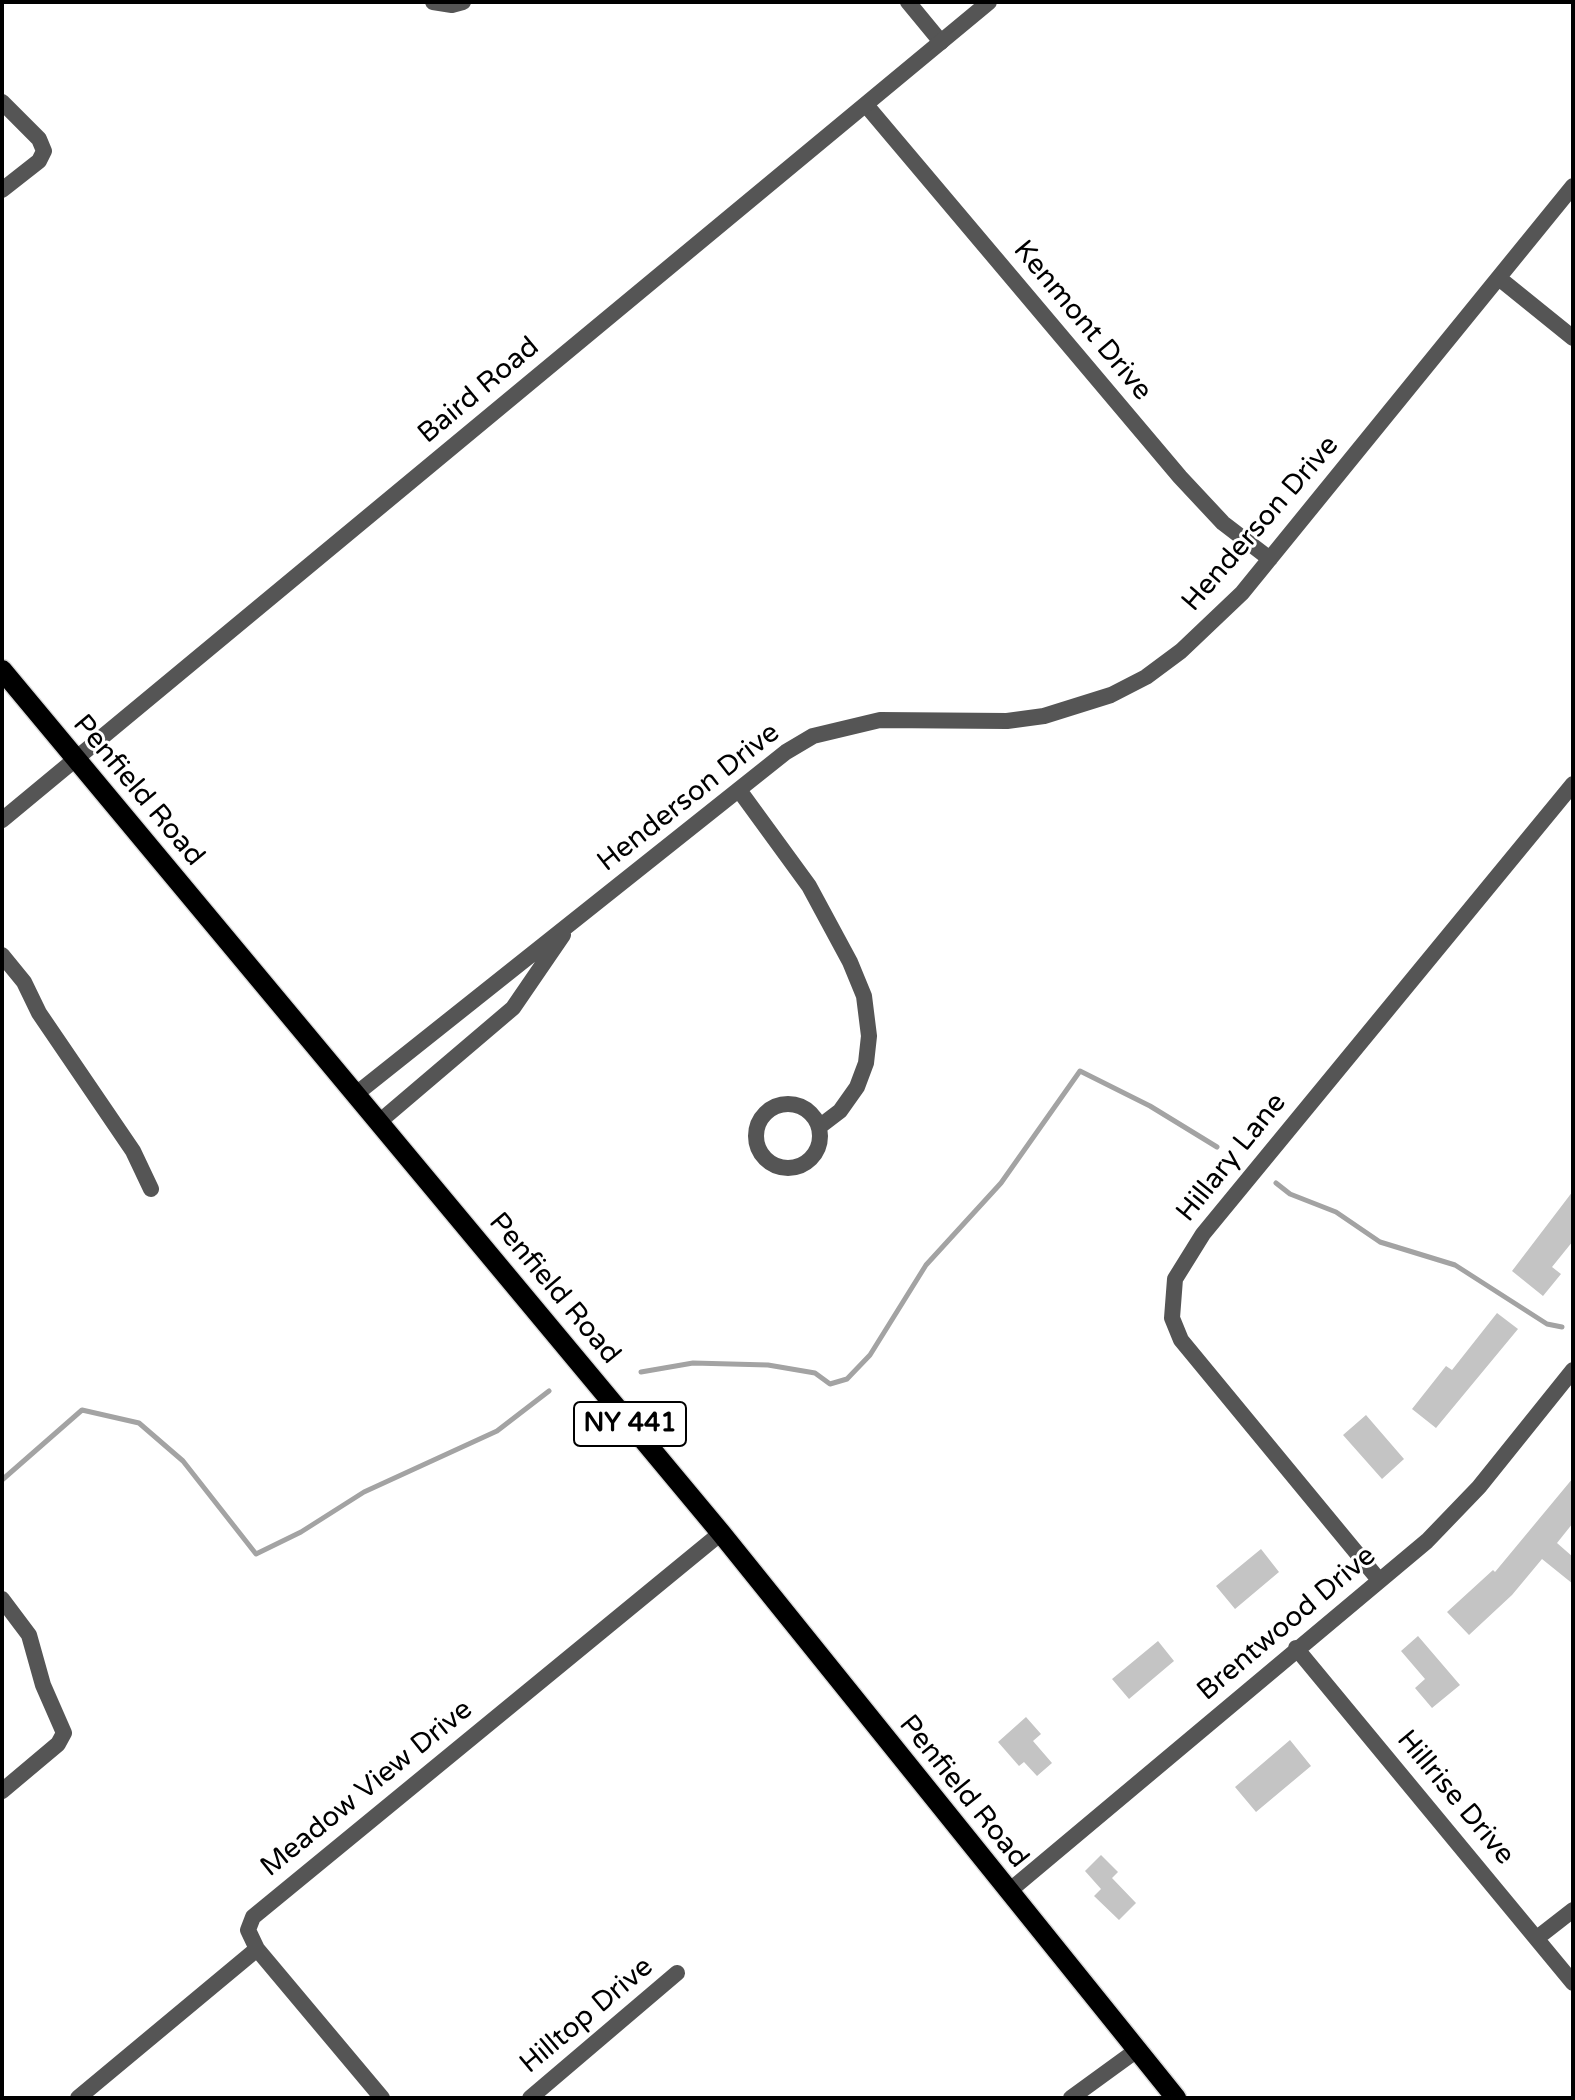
<!DOCTYPE html>
<style>
body{margin:0}
#map{position:relative;width:1575px;height:2100px;overflow:hidden;background:#fff;font-family:"Varela Round",sans-serif}
canvas{display:block}
.frame{position:absolute;inset:0;border:4px solid #000;pointer-events:none}
</style>
<div id="map">
<canvas width="1575" height="2100"></canvas>
<div class="frame"></div>
</div>
<script>
const ctx = document.querySelector('canvas').getContext('2d');
ctx.lineJoin = 'round';
const toPath = rows => new Path2D(rows.map(r => 'M' + r).join(''));
function strokePath(path, color, width, dash) { ctx.strokeStyle = color; ctx.lineWidth = width; ctx.lineCap = dash ? 'butt' : 'round'; ctx.setLineDash(dash || []); ctx.stroke(path); }
function fillPath(path, color) { ctx.fillStyle = color; ctx.fill(path, 'evenodd'); }
function label(font, color, halo, rows, align = 'center') {
  ctx.font = font + ' "Varela Round",sans-serif'; ctx.lineWidth = 6; ctx.setLineDash([]); ctx.textBaseline = 'middle'; ctx.strokeStyle = halo; ctx.fillStyle = color; for (const [text, x, y, turn = 0] of rows) {
    ctx.save(); ctx.translate(x, y); ctx.rotate((+turn || 0) * Math.PI / 180); ctx.textAlign = isNaN(turn) ? turn : align; if (halo) ctx.strokeText(text, 0, 0); ctx.fillText(text, 0, 0); ctx.restore();
  }
}
strokePath(toPath([
 [1276,1183,1290,1194,1336,1212,1380,1242,1455,1265,1547,1324,1562,1327],
 [641,1372,693,1363,768,1365,815,1373,830,1384,847,1379,870,1355,926,1265,1001,1183,1080,1071,1150,1106,1217,1147],
 [2,1480,82,1410,139,1423,183,1461,256,1554,301,1532,364,1492,497,1431,549,1391]
]), '#a3a3a3', 5);
fillPath(toPath([
 [1573,1191,1573,1241,1552,1267,1561,1274,1543,1296,1512,1271],
 [1497,1313,1518,1329,1436,1428,1412,1409,1446,1366,1452,1370],
 [1366,1415,1404,1459,1382,1479,1343,1435],
 [1573,1478,1573,1523,1557,1543,1573,1557,1573,1584,1542,1559,1512,1595,1469,1635,1447,1612,1493,1570,1495,1572],
 [1261,1549,1279,1572,1235,1609,1216,1586],
 [1418,1636,1460,1685,1432,1708,1415,1688,1425,1679,1401,1651],
 [1158,1641,1174,1661,1129,1699,1112,1679],
 [1026,1717,1041,1734,1033,1741,1052,1763,1037,1776,1024,1762,1019,1766,998,1742],
 [1290,1740,1311,1766,1256,1812,1235,1787],
 [1101,1855,1118,1872,1112,1878,1136,1903,1119,1920,1094,1896,1101,1889,1085,1871]
]), '#c4c4c4');
const primary = toPath([
 [2,670,721,1533,1176,2098]
]);
strokePath(primary, '#dbdbdb', 23);
strokePath(toPath([
 [433,2,452,5,463,2],
 [908,2,941,42],
 [2,102,39,139,44,151,39,161,2,190],
 [866,105,1180,477,1223,523,1270,559],
 [1500,279,1573,338],
 [739,790,809,886,850,962,864,996,869,1036,866,1063,857,1087,840,1111,819,1127],
 [2,955,24,982,39,1013,133,1151,151,1189],
 [356,1094,786,752,813,736,880,720,1007,721,1044,716,1111,695,1146,677,1181,651,1242,593,1573,186],
 '756 1136a32 32 0 1 1 64 0a32 32 0 1 1-64 0Z',
 [379,1122,513,1008,563,935],
 [1379,1580,1181,1340,1172,1318,1175,1279,1203,1234,1573,784],
 [2,1599,29,1635,43,1685,64,1733,58,1744,2,1791],
 [1296,1648,1573,1983],
 [1008,1892,1427,1541,1479,1487,1573,1370],
 [1537,1938,1573,1910],
 [78,2098,257,1949],
 [382,2098,257,1949,248,1930,253,1917,721,1533],
 [530,2098,677,1973],
 [1071,2098,1137,2050]
]), '#555', 16);
strokePath(toPath([
 [2,820,989,2]
]), '#555', 16);
strokePath(primary, '#000', 20);
for (const [x, y, w] of [
 [630,1424,112]
]) { const box = new Path2D(); box.roundRect(x - w / 2, y - 22, w, 44, 6); ctx.fillStyle = '#fff'; ctx.fill(box); strokePath(box, '#000', 2); }
label('bold 26px', '#000', null, [
 ["NY 441",630,1424]
]);
label('28px', '#000', '#fff', [
 ["Kenmont Drive",1082,321,50],
 ["Baird Road",479,391,-40],
 ["Henderson Drive",1261,524,-49],
 ["Penfield Road",138,791,50],
 ["Henderson Drive",689,798,-38],
 ["Hillary Lane",1232,1158,-51],
 ["Penfield Road",554,1289,50],
 ["Brentwood Drive",1287,1624,-40],
 ["Meadow View Drive",367,1789,-39],
 ["Penfield Road",963,1792,51],
 ["Hillrise Drive",1455,1798,50],
 ["Hilltop Drive",587,2016,-40]
]);
</script>
